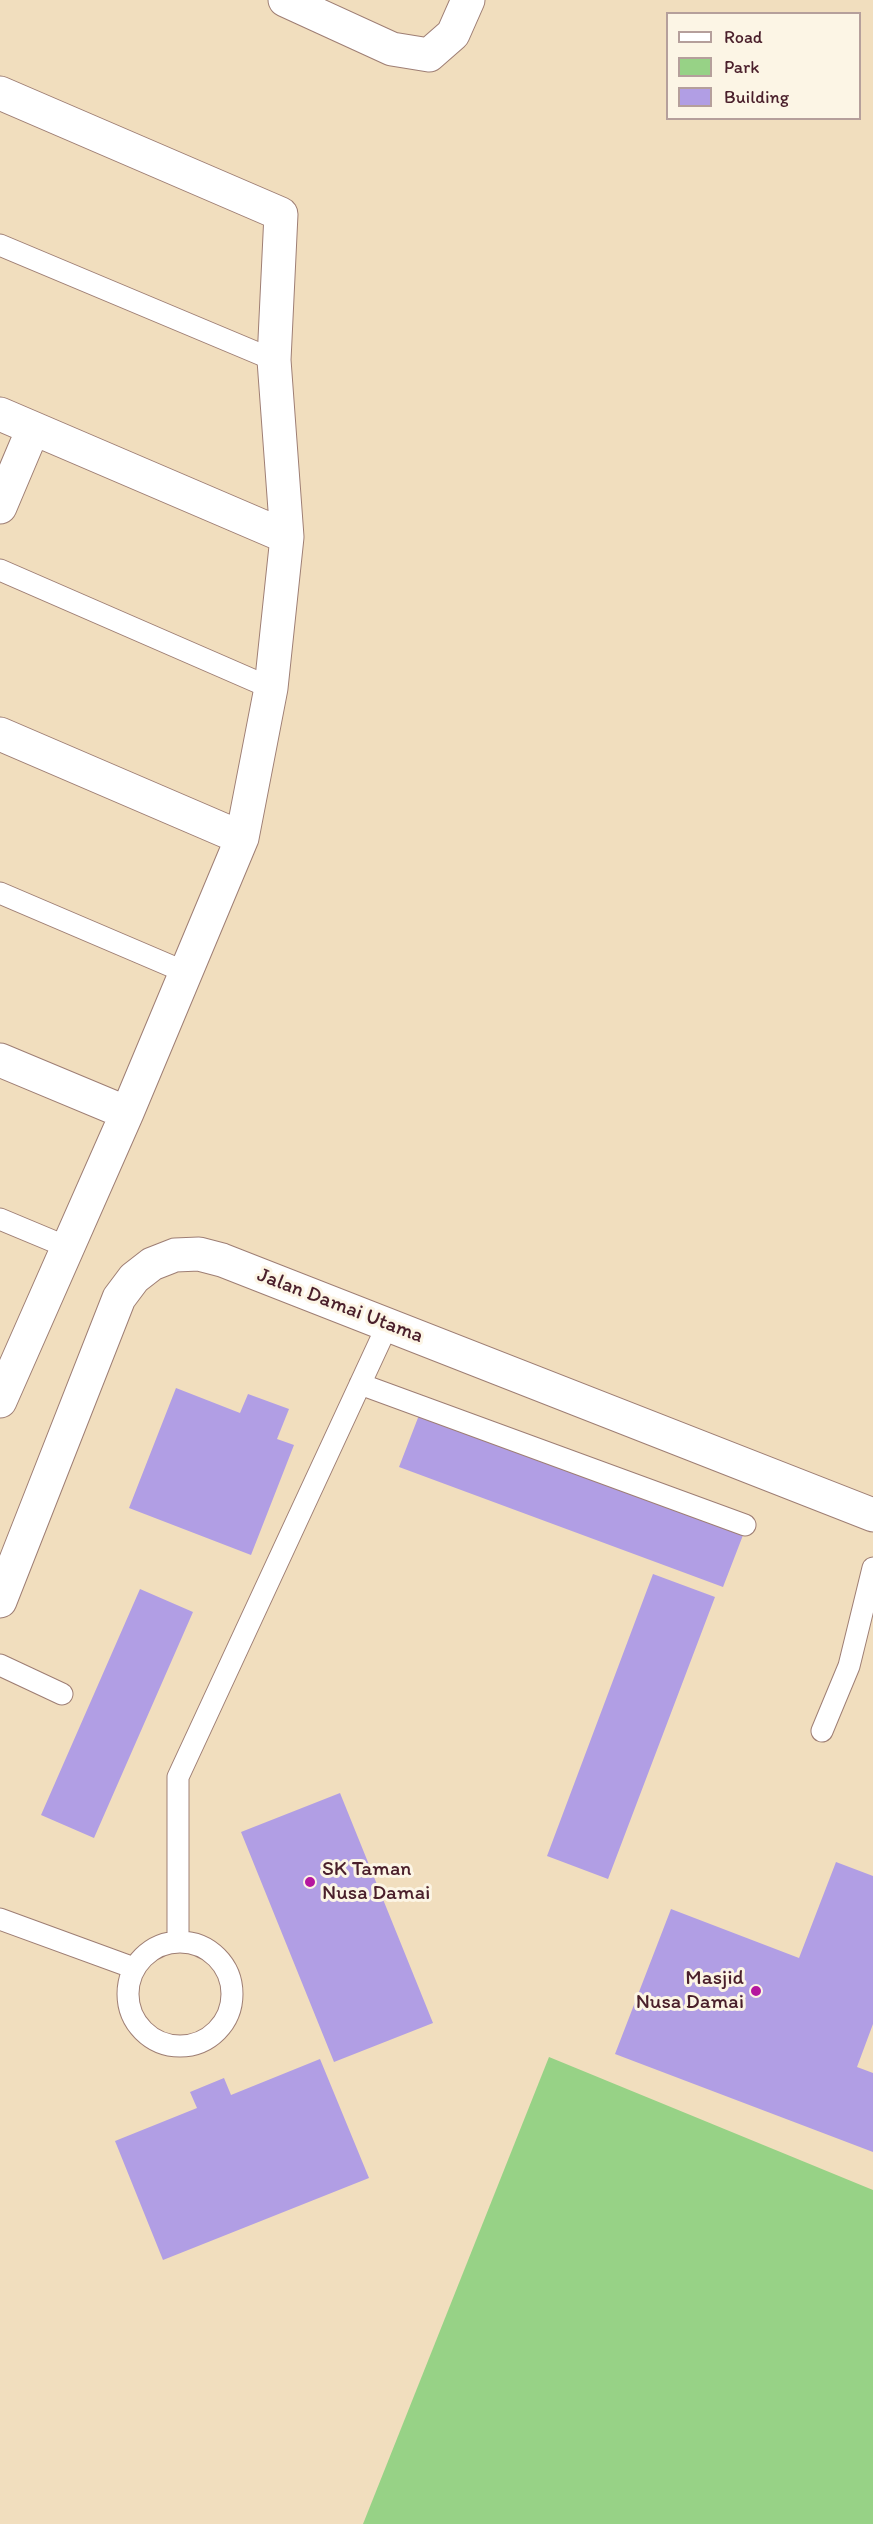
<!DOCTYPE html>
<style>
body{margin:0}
#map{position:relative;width:873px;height:2524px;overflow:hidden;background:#f1debe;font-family:Itim,sans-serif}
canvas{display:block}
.legend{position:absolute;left:666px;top:12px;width:195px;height:108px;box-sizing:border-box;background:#fcf5e5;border:2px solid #b59f9b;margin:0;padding:8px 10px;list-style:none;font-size:18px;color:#4a1f2b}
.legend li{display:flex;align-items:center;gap:12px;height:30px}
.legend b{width:30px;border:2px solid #b59f9b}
</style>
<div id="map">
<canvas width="873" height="2524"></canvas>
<ul class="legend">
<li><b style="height:8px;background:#fff"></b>Road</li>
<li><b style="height:16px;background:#97d286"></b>Park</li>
<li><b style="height:16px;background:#b19ee4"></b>Building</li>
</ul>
</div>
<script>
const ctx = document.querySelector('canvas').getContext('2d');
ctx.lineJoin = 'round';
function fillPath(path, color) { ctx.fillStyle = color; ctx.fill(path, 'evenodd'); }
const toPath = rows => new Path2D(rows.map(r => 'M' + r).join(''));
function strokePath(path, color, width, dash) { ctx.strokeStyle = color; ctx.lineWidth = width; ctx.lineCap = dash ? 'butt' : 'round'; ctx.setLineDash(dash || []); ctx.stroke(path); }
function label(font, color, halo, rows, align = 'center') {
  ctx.font = font + ' Itim,sans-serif'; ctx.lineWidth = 6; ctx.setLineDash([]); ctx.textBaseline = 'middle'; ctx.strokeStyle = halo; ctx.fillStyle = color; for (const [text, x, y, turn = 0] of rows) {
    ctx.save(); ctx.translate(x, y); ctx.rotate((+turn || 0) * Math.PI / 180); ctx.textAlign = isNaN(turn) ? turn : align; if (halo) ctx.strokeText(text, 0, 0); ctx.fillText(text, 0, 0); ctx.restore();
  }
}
fillPath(toPath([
 [549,2057,873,2190,873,2524,363,2524]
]), '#97d286');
fillPath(toPath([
 [176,1388,240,1413,248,1394,289,1409,277,1439,294,1445,251,1555,129,1508],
 [421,1410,745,1530,723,1587,399,1467],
 [653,1574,715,1597,608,1879,547,1856],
 [140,1589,193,1612,94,1838,41,1815],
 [340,1793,433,2023,334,2062,241,1832],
 [836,1862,873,1876,873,2024,857,2067,873,2073,873,2152,615,2054,671,1909,799,1958],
 [320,2059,369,2178,163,2260,115,2141,197,2108,190,2092,224,2078,231,2095]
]), '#b19ee4');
const service = toPath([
 [0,245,274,360],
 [0,570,271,688],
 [0,893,185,972],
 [0,1219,67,1247],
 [360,1384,745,1525],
 [0,1665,62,1694],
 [822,1731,849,1666,873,1568],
 [0,1919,134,1968],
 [178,1941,178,1777,388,1324],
 '128 1994a52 52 0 1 1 104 0a52 52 0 1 1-104 0Z'
]);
const minor = toPath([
 [285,0,392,49,429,55,453,34,468,0],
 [0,93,281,214,274,360,287,537,271,688,242,838,127,1113,0,1401],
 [0,414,287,537],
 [0,507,33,429],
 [0,734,242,838],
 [0,1060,127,1113]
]);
const tertiary = toPath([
 [0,1601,119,1298,134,1278,152,1264,175,1255,199,1254,222,1260,873,1515]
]);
strokePath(service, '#9e7e74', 23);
strokePath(minor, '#9e7e74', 35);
strokePath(tertiary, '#9e7e74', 35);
strokePath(service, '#fff', 21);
strokePath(minor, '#fff', 33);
strokePath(tertiary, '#fff', 33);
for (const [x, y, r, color] of [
 [310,1882,6,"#b5179e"],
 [756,1991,6,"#b5179e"]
]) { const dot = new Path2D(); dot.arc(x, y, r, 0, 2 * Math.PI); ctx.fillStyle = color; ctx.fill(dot); strokePath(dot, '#fcf5e5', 2); }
label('21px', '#4a1f2b', '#fcf5e5', [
 ["Jalan Damai Utama",340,1306,21]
]);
label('21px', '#4a1f2b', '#fcf5e5', [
 ["SK Taman",322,1870],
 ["Nusa Damai",322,1894],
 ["Masjid",744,1979,"right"],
 ["Nusa Damai",744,2003,"right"]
], 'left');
</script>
